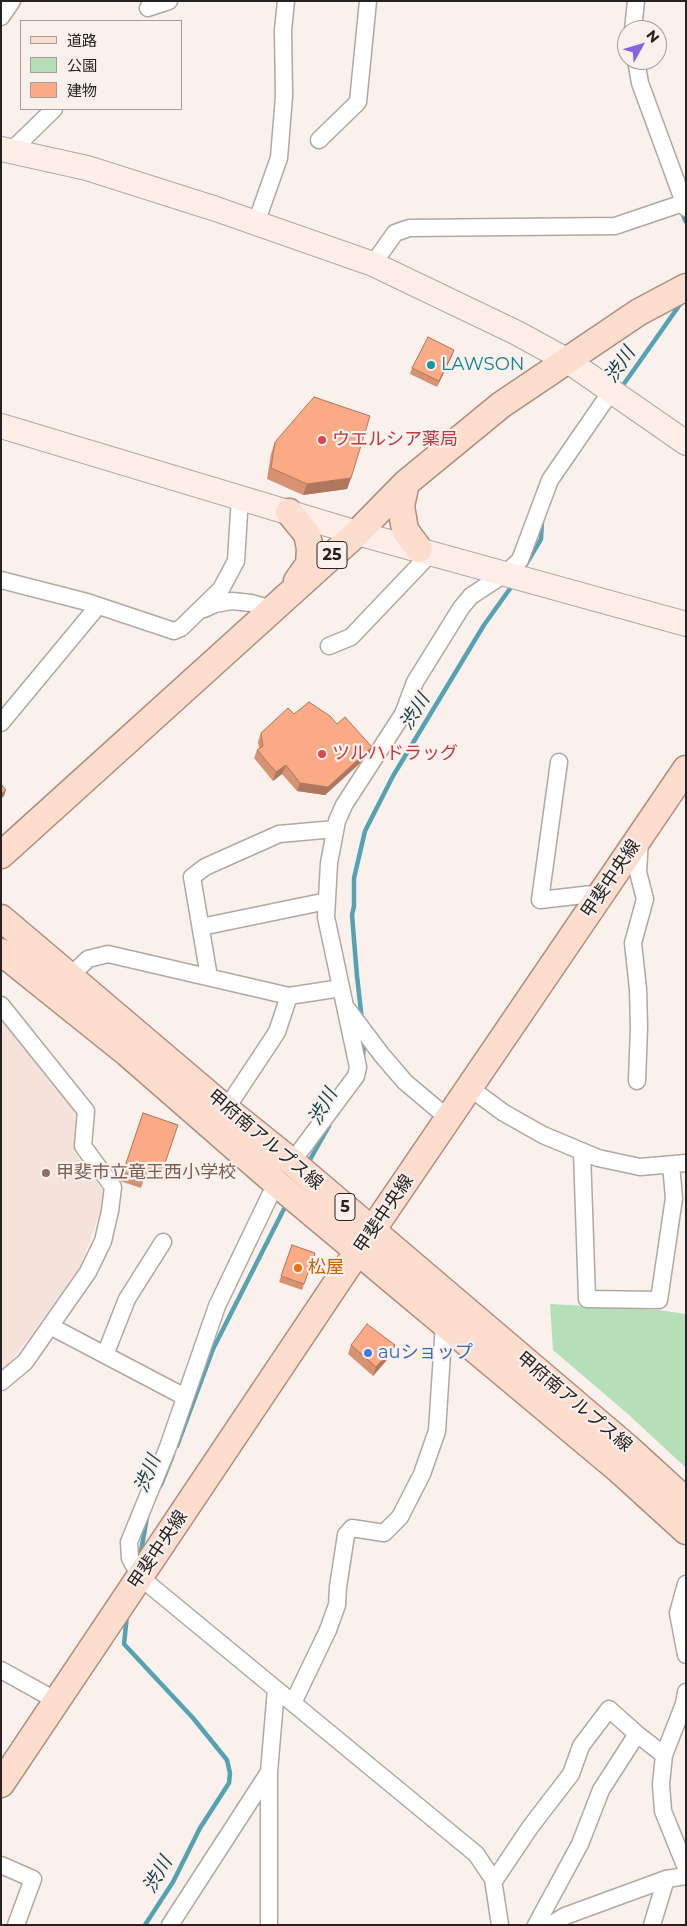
<!DOCTYPE html>
<meta charset="utf-8">
<style>
body{margin:0}
#map{position:relative;width:687px;height:1926px;overflow:hidden;background:#faf0ec;font-family:Montserrat,"Noto Sans JP",sans-serif}
canvas{display:block}
.frame{position:absolute;inset:0;border:2px solid #252221;pointer-events:none}
.legend{position:absolute;left:20px;top:20px;width:162px;height:90px;box-sizing:border-box;background:#faf0ec;border:1px solid #a59e9b;margin:0;padding:6px 9px;list-style:none;font-size:15px;color:#252221}
.legend li{display:flex;align-items:center;gap:10px;height:25px}
.legend b{width:25px;border:1px solid #a59e9b}
.north{position:absolute;left:617px;top:20px;width:50px;height:50px;box-sizing:border-box;background:#faf0ec;border:1px solid #a59e9b;border-radius:50%;rotate:51deg;font-size:14px;font-weight:700;line-height:20px;text-align:center;color:#252221}
.north::after{content:'';display:block;margin:auto;width:18px;height:22px;background:#8764df;clip-path:polygon(50% 0,100% 100%,50% 72%,0 100%)}
</style>
<div id="map">
<canvas width="687" height="1926"></canvas>
<div class="frame"></div>
<ul class="legend">
<li><b style="height:6px;background:#fdddce"></b>道路</li>
<li><b style="height:14px;background:#b4dfb9"></b>公園</li>
<li><b style="height:14px;background:#faaa85"></b>建物</li>
</ul>
<div class="north">N</div>
</div>
<script>
const ctx = document.querySelector('canvas').getContext('2d');
ctx.lineJoin = 'round';
function fillPath(path, color) { ctx.fillStyle = color; ctx.fill(path, 'evenodd'); }
const toPath = rows => new Path2D(rows.map(r => 'M' + r).join(''));
function strokePath(path, color, width, dash) { ctx.strokeStyle = color; ctx.lineWidth = width; ctx.lineCap = dash ? 'butt' : 'round'; ctx.setLineDash(dash || []); ctx.stroke(path); }
function label(font, color, halo, rows, align = 'center') {
  ctx.font = font + ' Montserrat,"Noto Sans JP",sans-serif'; ctx.lineWidth = 4.5; ctx.setLineDash([]); ctx.textBaseline = 'middle'; ctx.strokeStyle = halo; ctx.fillStyle = color; for (const [text, x, y, turn = 0] of rows) {
    ctx.save(); ctx.translate(x, y); ctx.rotate((+turn || 0) * Math.PI / 180); ctx.textAlign = isNaN(turn) ? turn : align; if (halo) ctx.strokeText(text, 0, 0); ctx.fillText(text, 0, 0); ctx.restore();
  }
}
fillPath(toPath([
 [1,1014,77,1111,74,1151,106,1195,81,1265,32,1334,1,1373]
]), '#f4e2db');
fillPath(toPath([
 [550,1304,658,1310,686,1314,686,1468,628,1414,553,1350]
]), '#b4dfb9');
strokePath(toPath([
 [627,43,627,46],
 [681,210,686,222],
 [621,388,681,303],
 [522,571,541,539,542,521],
 [362,1020,357,976,352,915,354,906,354,878,365,831,393,776,484,625,514,583],
 [363,1057,364,1040],
 [307,1165,329,1126],
 [177,1446,213,1349,287,1203],
 [161,1485,173,1455],
 [140,1557,147,1517],
 [127,1615,124,1644,193,1718,227,1760,230,1773,229,1783,200,1828,173,1882,145,1925]
]), '#55a2b3', 4.5);
const street = toPath([
 [148,8,169,1],
 [1,17,12,1],
 [633,30,636,1],
 [636,60,640,83,686,208],
 [319,140,358,102,368,1],
 [11,151,54,109],
 [256,223,279,158,284,96,283,30,286,1],
 [373,264,395,233,409,228,615,226,686,202],
 [1,580,87,602,174,631,181,628,221,589,236,561,240,497],
 [204,609,215,604,232,601,251,603,272,609],
 [329,646,351,637,431,553],
 [1,723,98,606],
 [559,762,540,900,601,893],
 [201,927,327,901],
 [70,976,88,959,108,954,289,996,341,988],
 [209,977,192,877,205,867,279,834,335,829],
 [1,1005,86,1111,83,1146,113,1187,110,1211,103,1241,88,1272,25,1362,1,1382],
 [348,1010,381,1054,405,1082,449,1119],
 [637,1081,639,1027,638,989,633,943,645,899,638,872,640,840],
 [470,1088,504,1113,543,1135,598,1158,640,1167,686,1163],
 [226,1109,277,1032,289,996],
 [582,1151,587,1299,659,1300,674,1198,671,1165],
 [292,1162,356,1076,358,1067,326,917,329,863,337,821,344,805,403,714,415,682,461,608,471,596,506,573,520,560,550,480,612,390],
 [276,1183,217,1306,168,1447,129,1542,130,1558,140,1577,476,1854,493,1879,500,1925],
 [50,1326,185,1397],
 [105,1355,127,1299,163,1242],
 [686,1584,678,1613,686,1655],
 [1,1670,57,1701],
 [686,1692,684,1704,664,1755,661,1784,663,1811,686,1868],
 [293,1703,328,1630,337,1605,338,1587,346,1535,352,1528,384,1533,400,1517,422,1474,437,1431,444,1323],
 [269,1772,269,1925],
 [1,1865,33,1879,16,1925],
 [494,1881,531,1826,571,1774,581,1746,609,1709,637,1734,664,1755],
 [170,1925,269,1772,276,1689],
 [536,1925,580,1844,601,1790,637,1734],
 [550,1925,565,1916,666,1879,686,1876],
 [652,1925,666,1879]
]);
const secondary = toPath([
 [1,149,87,168,216,209,373,264,517,333,568,361,686,443],
 [1,426,357,533,686,624]
]);
const primary = toPath([
 [406,483,401,506,405,530,419,549],
 [289,512,307,534,310,549,309,564,297,581],
 [1,855,357,533,406,483,501,405,639,312,686,287],
 [1,918,226,1109,292,1162,628,1448,686,1501],
 [1,952,127,1053,276,1183,619,1470,686,1531],
 [1,1784,358,1251,686,769]
]);
strokePath(street, '#b1a8a4', 19);
strokePath(secondary, '#b1a8a4', 26);
strokePath(primary, '#b08d7d', 29);
strokePath(street, '#fff', 16);
strokePath(secondary, '#feeee7', 24);
strokePath(primary, '#fdddce', 26);
fillPath(toPath([
 [454,350,437,387,410,374,412,368],
 [275,442,351,478,347,489,303,495,267,479,271,454],
 [337,724,372,747,369,755,325,795,297,791,282,774,273,781,254,758,257,750,259,749,258,742,261,733],
 [143,1113,178,1125,160,1175,147,1170,141,1188,120,1181],
 [292,1245,315,1253,302,1290,279,1282],
 [351,1345,395,1345,392,1354,373,1376,348,1354]
]), '#d79272');
fillPath(toPath([
 [454,350,452,356,437,387,439,381],
 [351,478,347,489,303,495,307,484],
 [372,747,369,755,325,795,297,791,300,783],
 [286,765,282,774,273,781,276,772],
 [6,790,4,796,1,799,1,794],
 [395,1345,392,1354,373,1376,376,1367]
]), '#af775d');
const building = toPath([
 [428,337,454,350,439,381,412,368,428,337],
 [314,397,370,416,351,478,307,484,271,468,275,442,314,397],
 [309,702,330,716,337,724,345,717,372,747,328,787,300,783,286,765,276,772,257,750,263,746,261,733,288,708,294,714,309,702],
 [1,784,6,790,1,794,1,784],
 [143,1113,178,1125,164,1166,150,1162,144,1180,123,1172,143,1113],
 [292,1245,315,1253,304,1284,281,1276,292,1245],
 [367,1324,395,1345,376,1367,351,1345,367,1324]
]);
fillPath(building, '#faaa85');
strokePath(building, '#af775d', 1);
for (const [x, y, r, color] of [
 [431,365,5,"#0f9aa8"],
 [322,440,5,"#e0444e"],
 [322,754,5,"#e0444e"],
 [46,1173,5,"#8d6e63"],
 [298,1268,5,"#e8710a"],
 [368,1353,5,"#3f7fe0"]
]) { const dot = new Path2D(); dot.arc(x, y, r, 0, 2 * Math.PI); ctx.fillStyle = color; ctx.fill(dot); strokePath(dot, '#faf0ec', 2); }
for (const [x, y, w] of [
 [332,555,30],
 [345,1207,20]
]) { const box = new Path2D(); box.roundRect(x - w / 2, y - 13.5, w, 27, 4); ctx.fillStyle = '#faf0ec'; ctx.fill(box); strokePath(box, '#252221', 1); }
label('bold 16px', '#252221', null, [
 ["25",332,555],
 ["5",345,1207]
]);
label('18px', '#0d838f', '#faf0ec', [
 ["LAWSON",441,365]
], 'left');
label('18px', '#be3a42', '#faf0ec', [
 ["ウエルシア薬局",332,440],
 ["ツルハドラッグ",332,754]
], 'left');
label('18px', '#252221', '#faf0ec', [
 ["甲斐中央線",611,879,-56],
 ["甲府南アルプス線",265,1140,40],
 ["甲斐中央線",384,1214,-56],
 ["甲府南アルプス線",574,1402,40],
 ["甲斐中央線",158,1550,-56]
]);
label('18px', '#785e54', '#faf0ec', [
 ["甲斐市立竜王西小学校",56,1173]
], 'left');
label('18px', '#c56008', '#faf0ec', [
 ["松屋",308,1268]
], 'left');
label('18px', '#366cbe', '#faf0ec', [
 ["auショップ",378,1353]
], 'left');
label('italic 19px', '#10434e', '#faf0ec', [
 ["渋川",620,365,-56],
 ["渋川",415,712,-58],
 ["渋川",323,1107,-61],
 ["渋川",148,1474,-68],
 ["渋川",158,1875,-60]
]);
</script>
